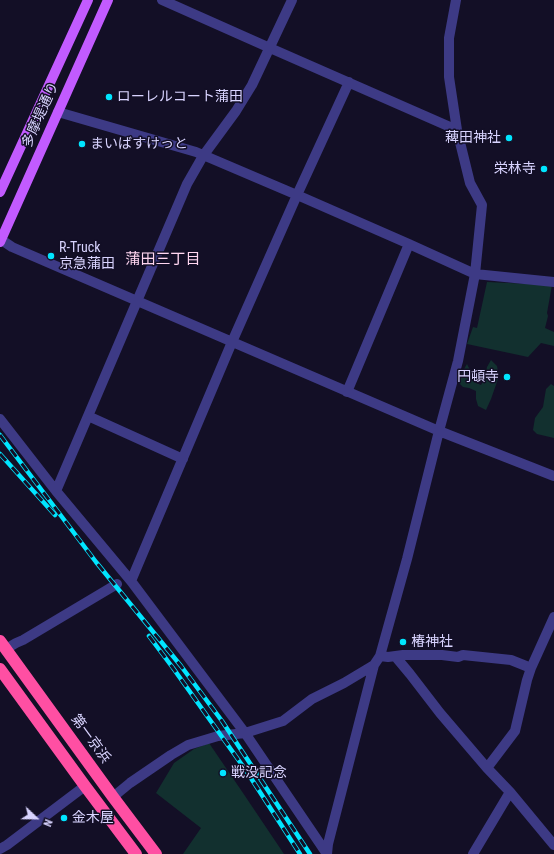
<!DOCTYPE html>
<meta charset="utf-8">
<style>
body{margin:0}
#map{position:relative;width:554px;height:854px;overflow:hidden;background:#130f26;font-family:"Roboto Condensed",sans-serif}
canvas{display:block}
.north{position:absolute;left:16px;top:798px;width:40px;height:40px;-webkit-text-stroke:3px #130f26;paint-order:stroke;rotate:112deg;font-size:11px;font-weight:700;line-height:16px;text-align:center;color:#d9d4ff}
.north::after{content:'';display:block;margin:auto;width:14px;height:18px;background:#d9d4ff;clip-path:polygon(50% 0,100% 100%,50% 72%,0 100%)}
</style>
<div id="map">
<canvas width="554" height="854"></canvas>
<div class="north">N</div>
</div>
<script>
const ctx = document.querySelector('canvas').getContext('2d');
ctx.lineJoin = 'round';
function fillPath(path, color) { ctx.fillStyle = color; ctx.fill(path, 'evenodd'); }
const toPath = rows => new Path2D(rows.map(r => 'M' + r).join(''));
function strokePath(path, color, width, dash) { ctx.strokeStyle = color; ctx.lineWidth = width; ctx.lineCap = dash ? 'butt' : 'round'; ctx.setLineDash(dash || []); ctx.stroke(path); }
function label(font, color, halo, rows, align = 'center') {
  ctx.font = font + ' "Roboto Condensed","Noto Sans JP",sans-serif'; ctx.lineWidth = 3; ctx.setLineDash([]); ctx.textBaseline = 'middle'; ctx.strokeStyle = halo; ctx.fillStyle = color; for (const [text, x, y, turn = 0] of rows) {
    ctx.save(); ctx.translate(x, y); ctx.rotate((+turn || 0) * Math.PI / 180); ctx.textAlign = isNaN(turn) ? turn : align; if (halo) ctx.strokeText(text, 0, 0); ctx.fillText(text, 0, 0); ctx.restore();
  }
}
fillPath(toPath([
 [487,282,552,285,547,313,548,316,545,328,554,332,554,346,541,343,528,357,467,344,473,327,477,328],
 [491,360,497,366,498,372,498,379,491,399,486,410,478,406,476,399,476,391,469,388,463,387,459,383,461,374,467,364,470,370,469,377,474,382,481,385,485,378,487,367],
 [551,384,554,386,554,438,537,434,533,430,535,418,543,407,546,389],
 [209,743,243,793,284,854,183,854,201,828,156,793,174,763,194,749]
]), '#12302f');
strokePath(toPath([
 [162,0,270,48,457,130],
 [58,112,196,152,304,198,409,244,475,274,554,282],
 [0,239,12,247,439,431,554,476],
 [347,392,409,244],
 [88,416,183,459],
 [0,419,56,491,131,581,245,733,327,854],
 [56,491,187,184,203,156,236,111,252,85,292,0],
 [131,581,232,342,297,195,349,82],
 [6,649,16,643,23,640,117,584],
 [380,656,388,657,403,655,442,655,458,657,463,655,511,660,531,668],
 [395,656,410,674,440,713,487,768,510,792,554,845],
 [487,768,515,731,527,680,531,668,554,617],
 [113,797,130,783,171,755,188,745,218,736,245,733,283,721,312,699,344,683,374,665],
 [0,849,7,845,85,786],
 [327,854,328,844,374,665,380,656,407,559,439,431,458,361,475,274,482,205,470,183,457,130,449,77,449,38,456,0],
 [473,854,510,792]
]), '#3d3a85', 10);
strokePath(toPath([
 [0,192,88,0],
 [0,242,108,0]
]), '#c25bff', 10);
strokePath(toPath([
 [0,641,113,797,156,854],
 [0,669,85,786,136,854]
]), '#ff4fa3', 12);
const rail = toPath([
 [0,435,96,562,181,666,222,721,310,854],
 [0,454,55,515],
 [149,636,173,668,247,772,300,854]
]);
strokePath(rail, '#00e5ff', 4.5);
strokePath(rail, '#130f26', 3, [9]);
for (const [x, y, r, color] of [
 [109,97,4,"#00e5ff"],
 [509,138,4,"#00e5ff"],
 [82,144,4,"#00e5ff"],
 [544,169,4,"#00e5ff"],
 [51,256,4,"#00e5ff"],
 [507,377,4,"#00e5ff"],
 [403,642,4,"#00e5ff"],
 [223,773,4,"#00e5ff"],
 [64,818,4,"#00e5ff"]
]) { const dot = new Path2D(); dot.arc(x, y, r, 0, 2 * Math.PI); ctx.fillStyle = color; ctx.fill(dot); strokePath(dot, '#130f26', 1.5); }
label('14px', '#d9d4ff', '#130f26', [
 ["ローレルコート蒲田",117,97],
 ["薭田神社",501,138,"right"],
 ["まいばすけっと",90,144],
 ["栄林寺",536,169,"right"],
 ["R-Truck",59,248],
 ["京急蒲田",59,264],
 ["円頓寺",499,377,"right"],
 ["椿神社",411,642],
 ["戦没記念",231,773],
 ["金木屋",72,818]
], 'left');
label('14px', '#d9d4ff', '#130f26', [
 ["多摩堤通り",41,115,-66],
 ["第一京浜",90,739,54]
]);
label('15px', '#ffd6f0', '#130f26', [
 ["蒲田三丁目",163,260]
]);
</script>
